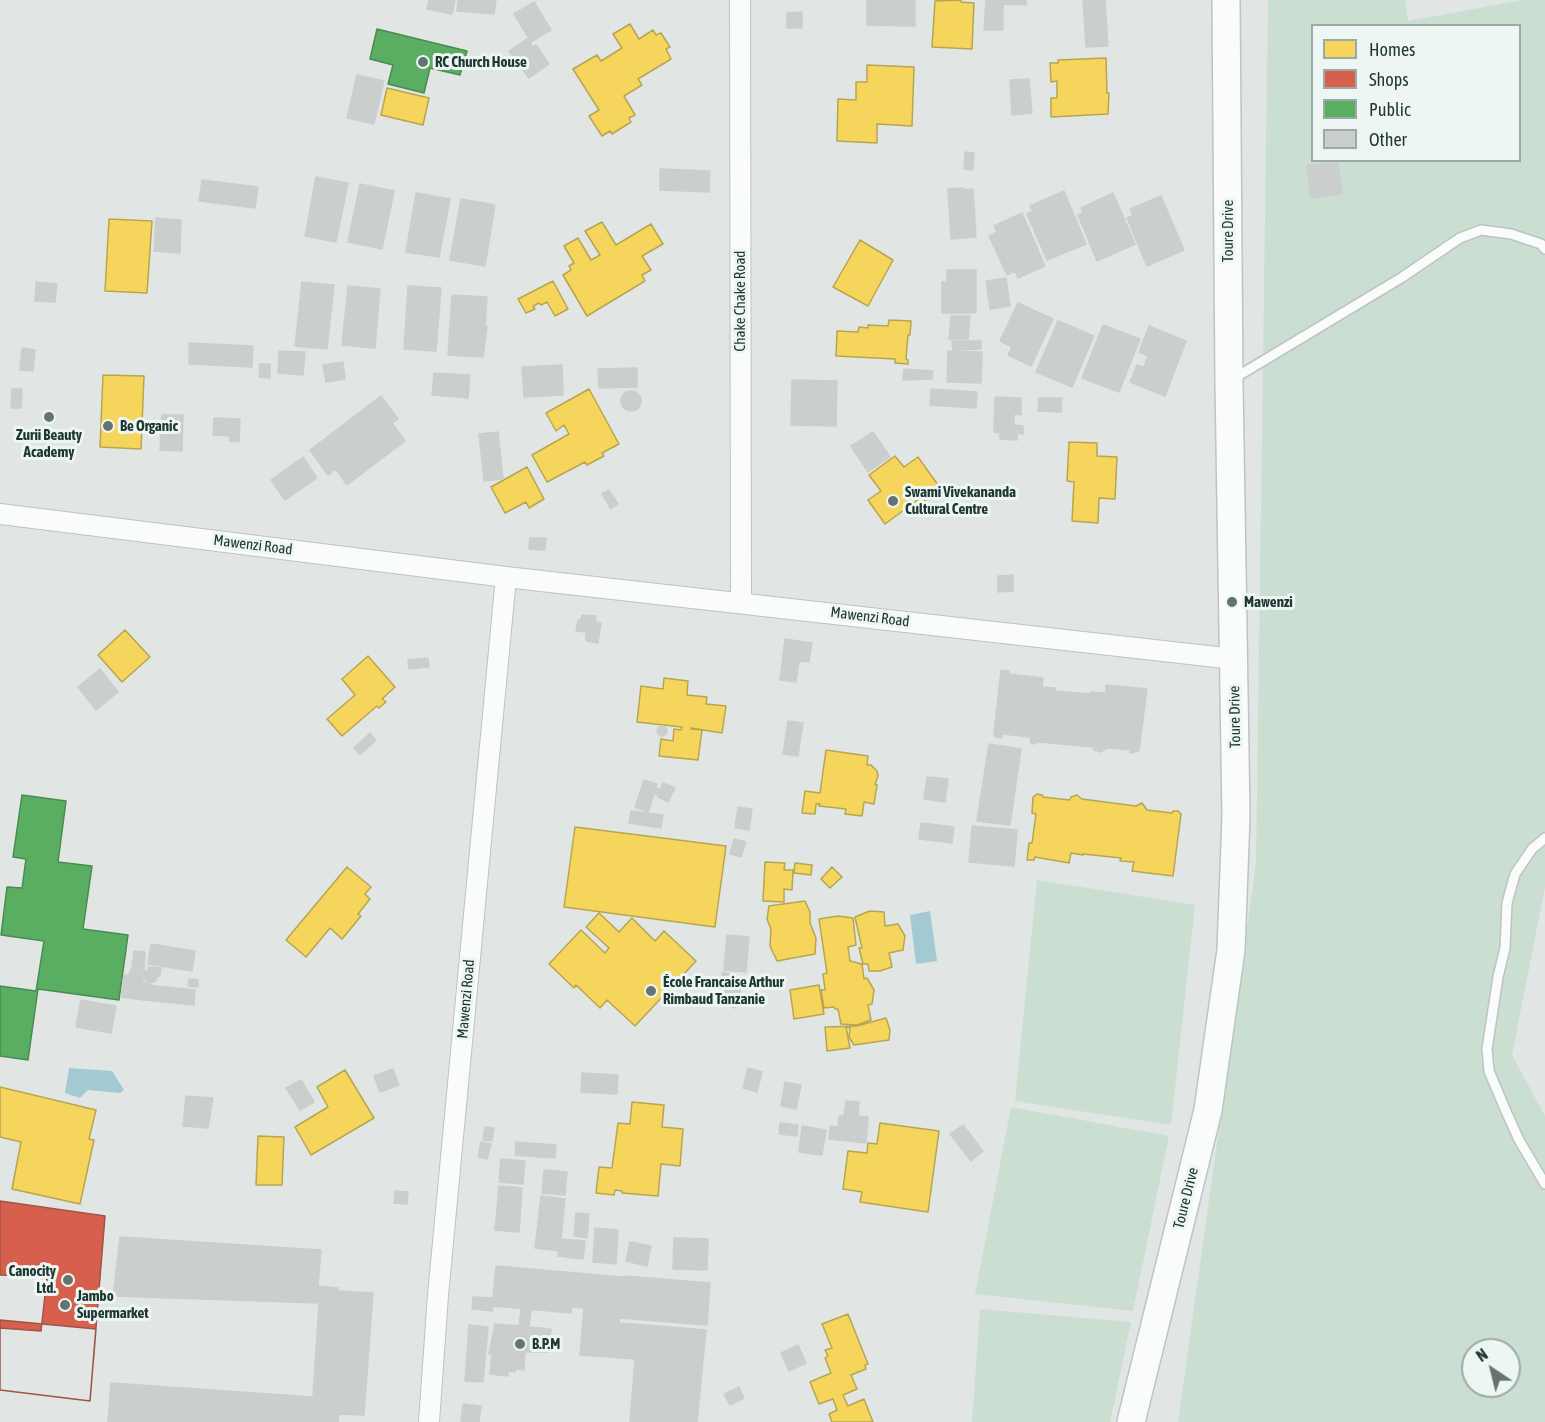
<!DOCTYPE html>
<meta charset="utf-8">
<style>
body{margin:0}
#map{position:relative;width:1545px;height:1422px;overflow:hidden;background:#e1e6e4;font-family:"Asap Condensed",sans-serif}
canvas{display:block}
.legend{position:absolute;left:1311px;top:24px;width:210px;height:138px;box-sizing:border-box;background:#eef6f3;border:2px solid #9caaa6;margin:0;padding:8px 10px;list-style:none;font-size:18px;color:#203833}
.legend li{display:flex;align-items:center;gap:12px;height:30px}
.legend b{width:30px;border:2px solid #9caaa6}
.north{position:absolute;left:1461px;top:1338px;width:60px;height:60px;box-sizing:border-box;background:#eef6f3;border:2px solid #9caaa6;border-radius:50%;rotate:325deg;font-size:16px;font-weight:700;line-height:24px;text-align:center;color:#203833}
.north::after{content:'';display:block;margin:auto;width:21px;height:27px;background:#647571;clip-path:polygon(50% 0,100% 100%,50% 72%,0 100%)}
</style>
<div id="map">
<canvas width="1545" height="1422"></canvas>
<ul class="legend">
<li><b style="height:16px;background:#f6d55c"></b>Homes</li>
<li><b style="height:16px;background:#d6604d"></b>Shops</li>
<li><b style="height:16px;background:#5aae61"></b>Public</li>
<li><b style="height:16px;background:#cacfcd"></b>Other</li>
</ul>
<div class="north">N</div>
</div>
<script>
const ctx = document.querySelector('canvas').getContext('2d');
ctx.lineJoin = 'round';
function fillPath(path, color) { ctx.fillStyle = color; ctx.fill(path, 'evenodd'); }
const toPath = rows => new Path2D(rows.map(r => 'M' + r).join(''));
function strokePath(path, color, width, dash) { ctx.strokeStyle = color; ctx.lineWidth = width; ctx.lineCap = dash ? 'butt' : 'round'; ctx.setLineDash(dash || []); ctx.stroke(path); }
function label(font, color, halo, rows, align = 'center') {
  ctx.font = font + ' "Asap Condensed",sans-serif'; ctx.lineWidth = 6; ctx.setLineDash([]); ctx.textBaseline = 'middle'; ctx.strokeStyle = halo; ctx.fillStyle = color; for (const [text, x, y, turn = 0] of rows) {
    ctx.save(); ctx.translate(x, y); ctx.rotate((+turn || 0) * Math.PI / 180); ctx.textAlign = isNaN(turn) ? turn : align; if (halo) ctx.strokeText(text, 0, 0); ctx.fillText(text, 0, 0); ctx.restore();
  }
}
fillPath(toPath([
 [1268,0,1405,0,1408,21,1522,0,1545,0,1545,887,1512,1055,1545,1116,1545,1422,1178,1422,1256,863],
 [1312,26,1520,26,1520,160,1312,160],
 [1473,1350,1509,1350,1509,1386,1473,1386],
 [1037,880,1195,905,1171,1125,1015,1101],
 [1011,1107,1169,1136,1133,1311,975,1294],
 [980,1309,1131,1322,1110,1422,972,1422]
]), '#cadfd2');
fillPath(toPath([
 [930,911,937,961,916,964,910,915],
 [69,1068,112,1071,124,1090,120,1093,88,1090,80,1098,65,1093]
]), '#a3c9d3');
const homes = toPath([
 [961,0,961,2,974,3,972,49,932,47,935,1,961,0],
 [630,24,639,39,653,30,656,35,661,33,670,47,666,49,671,59,638,79,642,85,624,96,635,115,629,118,631,122,612,134,610,131,602,136,589,116,599,110,573,69,597,55,601,61,622,48,613,34,630,24],
 [1106,58,1107,93,1109,93,1108,114,1051,117,1051,98,1057,98,1057,81,1051,82,1050,63,1058,63,1058,60,1106,58],
 [867,65,914,67,912,126,877,124,877,143,837,141,838,99,856,100,856,82,867,82,867,65],
 [387,88,429,98,423,125,381,115,387,88],
 [109,219,152,221,147,293,105,291,109,219],
 [602,222,616,245,651,224,663,244,642,256,651,270,642,275,645,281,587,316,563,275,571,270,569,266,574,263,564,246,578,238,591,260,600,255,585,231,602,222],
 [860,240,893,260,868,306,833,287,860,240],
 [553,281,568,309,555,316,547,302,541,305,539,303,533,306,535,309,526,313,518,299,553,281],
 [889,320,911,321,910,335,908,335,906,359,908,360,908,364,895,363,895,359,836,356,837,331,858,332,859,327,868,328,868,325,888,326,889,320],
 [103,375,144,376,141,449,100,447,103,375],
 [589,389,619,444,602,453,604,456,587,465,585,462,547,482,532,455,569,434,564,425,556,431,546,413,589,389],
 [1069,442,1097,443,1097,456,1117,457,1115,499,1099,498,1098,523,1072,521,1074,482,1067,481,1069,442],
 [895,456,904,467,918,457,938,485,937,487,939,490,925,501,922,497,885,524,868,500,881,491,869,475,895,456],
 [527,467,544,499,529,508,526,502,505,513,491,487,527,467],
 [125,630,150,657,122,682,98,655,125,630],
 [368,656,395,687,382,699,386,702,379,708,377,706,342,736,327,719,355,695,342,679,368,656],
 [664,678,688,681,687,695,707,697,706,704,726,706,722,733,691,728,691,729,702,730,698,760,659,756,661,739,673,741,674,729,681,730,682,727,637,722,641,686,663,689,664,678],
 [826,750,868,756,867,765,871,765,877,771,878,776,875,784,877,785,874,804,864,802,862,816,845,814,846,809,819,806,820,804,816,804,815,814,802,813,805,791,820,793,826,750],
 [1037,794,1042,795,1043,797,1070,800,1071,797,1077,795,1082,799,1136,806,1142,803,1147,810,1172,813,1173,811,1178,811,1181,814,1173,876,1132,871,1134,862,1120,861,1121,858,1083,854,1083,855,1071,853,1069,863,1035,857,1034,860,1027,860,1029,843,1032,843,1036,814,1032,813,1033,797,1037,794],
 [575,827,726,846,715,927,564,907,575,827],
 [765,862,785,863,784,870,793,870,792,890,784,889,784,902,763,901,765,862],
 [795,863,812,865,811,875,794,873,795,863],
 [347,867,371,887,365,894,370,899,358,914,361,916,342,939,330,928,306,957,286,940,347,867],
 [832,867,842,877,830,888,821,879,832,867],
 [805,901,810,912,810,923,816,938,815,954,777,961,770,946,771,929,767,919,769,906,805,901],
 [870,911,884,912,885,926,898,924,905,936,903,950,889,953,892,967,880,971,869,971,868,964,863,964,859,948,862,948,855,917,870,911],
 [599,913,619,932,632,918,655,941,664,931,696,961,635,1026,607,1000,600,1008,576,985,574,988,549,964,581,930,605,953,609,948,586,927,599,913],
 [838,916,853,918,856,945,848,947,850,961,862,964,864,979,867,978,874,990,872,1004,868,1005,871,1020,857,1025,841,1024,838,1009,835,1009,834,1007,824,1008,821,990,825,990,823,974,827,973,819,919,838,916],
 [819,985,824,1014,794,1019,790,990,819,985],
 [886,1018,890,1030,889,1040,854,1045,849,1037,850,1028,846,1027,850,1048,827,1051,825,1027,857,1026,886,1018],
 [345,1070,374,1118,311,1155,295,1127,328,1107,317,1087,345,1070],
 [0,1087,96,1110,89,1139,94,1140,80,1204,12,1189,21,1142,0,1137,0,1087],
 [632,1102,664,1105,662,1127,683,1129,680,1166,661,1164,658,1196,622,1193,622,1191,615,1190,614,1195,596,1193,599,1167,612,1168,618,1123,630,1124,632,1102],
 [880,1123,939,1131,928,1212,860,1202,862,1192,843,1189,848,1151,867,1153,868,1143,877,1144,880,1123],
 [258,1136,284,1137,282,1185,256,1185,258,1136],
 [848,1314,868,1364,865,1365,866,1369,851,1375,857,1389,843,1395,848,1406,864,1399,873,1422,832,1422,829,1414,837,1410,833,1399,819,1404,810,1382,831,1373,825,1358,828,1356,825,1350,832,1348,822,1324,848,1314]
]);
fillPath(homes, '#f6d55c');
strokePath(homes, '#b6a650', 1.5);
const shops = toPath([
 [0,1201,105,1216,90,1401,0,1390,0,1328,41,1331,47,1277,0,1275,0,1201],
 [0,1320,96,1329,90,1401,0,1390,0,1320]
]);
fillPath(shops, '#d6604d');
strokePath(shops, '#9f5445', 1.5);
const public = toPath([
 [377,29,467,51,460,75,430,68,424,93,388,84,393,65,370,59,377,29],
 [22,795,66,801,58,862,92,866,83,929,128,935,119,1000,38,989,28,1060,0,1056,0,986,36,991,44,941,1,935,7,887,22,888,26,859,13,857,22,795]
]);
fillPath(public, '#5aae61');
strokePath(public, '#498b53', 1.5);
const building = toPath([
 [429,0,455,0,452,14,427,9,429,0],
 [458,0,496,0,494,14,457,11,458,0],
 [867,0,915,0,915,26,867,25,867,0],
 [986,0,1026,0,1026,5,1003,4,1003,30,984,30,986,0],
 [1083,0,1105,0,1108,46,1086,47,1083,0],
 [534,2,551,30,531,42,514,14,534,2],
 [802,12,802,28,787,28,787,13,802,12],
 [527,39,533,47,536,45,549,64,529,78,509,51,527,39],
 [357,75,384,81,374,124,347,118,357,75],
 [1029,79,1032,113,1012,115,1010,80,1029,79],
 [965,152,974,153,973,170,964,169,965,152],
 [1338,162,1342,194,1311,198,1307,166,1338,162],
 [660,169,710,171,709,192,660,190,660,169],
 [316,177,348,183,336,242,305,236,316,177],
 [202,180,258,187,255,208,199,201,202,180],
 [360,184,394,191,382,249,348,242,360,184],
 [964,188,964,190,973,189,976,237,951,239,948,189,964,188],
 [1064,191,1086,244,1047,260,1027,214,1033,211,1030,206,1064,191],
 [416,193,450,199,439,257,406,252,416,193],
 [1113,193,1135,244,1097,261,1078,215,1083,213,1081,208,1113,193],
 [1161,196,1184,250,1147,266,1127,218,1133,215,1130,209,1161,196],
 [461,199,495,205,485,266,450,260,461,199],
 [1022,213,1045,266,1018,278,1015,271,1007,275,989,236,997,232,994,226,1022,213],
 [156,218,181,220,180,253,154,251,156,218],
 [947,270,976,270,976,313,942,313,942,282,947,282,947,270],
 [1006,278,1010,306,990,309,986,281,1006,278],
 [36,282,57,284,55,302,35,301,36,282],
 [302,282,334,285,327,349,295,346,302,282],
 [348,286,380,289,375,348,342,345,348,286],
 [408,286,441,288,436,351,404,349,408,286],
 [452,295,487,297,485,327,487,327,483,357,448,355,452,295],
 [1018,303,1053,319,1031,366,1008,355,1012,347,1000,341,1018,303],
 [951,316,970,316,968,339,949,339,951,316],
 [1058,321,1094,336,1072,387,1036,372,1058,321],
 [1103,325,1140,339,1119,392,1082,378,1103,325],
 [1149,326,1186,341,1165,396,1130,382,1137,365,1144,367,1148,356,1139,352,1149,326],
 [952,341,981,341,981,349,953,350,952,341],
 [189,343,253,346,252,367,189,364,189,343],
 [22,348,35,350,33,371,20,370,22,348],
 [279,351,305,352,303,375,278,373,279,351],
 [948,351,982,352,981,383,947,382,948,351],
 [343,362,345,379,326,382,323,365,343,362],
 [260,364,270,364,270,378,259,377,260,364],
 [562,365,563,395,524,397,522,367,562,365],
 [637,368,637,387,599,388,598,369,637,368],
 [904,369,933,371,932,379,903,380,904,369],
 [434,373,470,375,468,398,432,395,434,373],
 [792,380,837,381,836,426,791,425,792,380],
 [12,389,22,389,21,408,11,408,12,389],
 [931,389,977,392,976,408,930,405,931,389],
 '621 401a10 10 0 1 1 20 0a10 10 0 1 1-20 0Z',
 [381,396,398,419,392,423,405,441,347,485,336,469,328,475,310,450,381,396],
 [995,397,1021,398,1021,415,1014,414,1014,425,1023,426,1023,434,1017,433,1017,440,1000,439,1000,433,994,432,995,397],
 [1039,398,1062,398,1061,412,1038,411,1039,398],
 [162,415,183,415,182,451,160,450,162,415],
 [214,418,240,419,239,442,230,441,230,436,213,435,214,418],
 [498,432,503,479,484,481,479,434,498,432],
 [873,432,890,457,868,472,851,446,873,432],
 [303,457,317,478,285,500,271,480,303,457],
 [609,490,618,504,611,509,602,494,609,490],
 [530,538,546,538,545,550,529,549,530,538],
 [1013,575,1013,591,998,592,998,576,1013,575],
 [582,615,596,616,595,622,601,623,598,643,586,641,586,632,576,631,578,620,581,620,582,615],
 [785,639,812,643,809,662,799,661,796,682,780,680,785,639],
 [428,658,429,667,409,669,408,660,428,658],
 [100,669,118,692,96,710,78,687,100,669],
 [1001,670,1009,671,1009,674,1043,678,1042,687,1055,688,1055,691,1091,694,1091,692,1106,693,1106,685,1147,689,1139,751,1130,753,1130,750,1107,748,1100,752,1094,750,1093,747,1039,742,1034,744,1031,743,1030,737,1002,734,1002,738,996,737,994,734,1001,670],
 [788,721,803,723,798,756,783,754,788,721],
 '657 731a5 5 0 1 1 10 0a5 5 0 1 1-10 0Z',
 [370,733,376,740,360,755,354,748,370,733],
 [989,744,1021,749,1010,825,977,821,989,744],
 [927,777,948,779,945,802,924,799,927,777],
 [644,780,657,784,656,787,659,789,657,794,654,794,648,812,635,807,644,780],
 [663,783,675,788,668,802,657,796,663,783],
 [738,807,752,809,749,830,735,828,738,807],
 [631,811,663,815,661,828,629,823,631,811],
 [921,823,954,827,952,843,919,839,921,823],
 [972,826,1017,830,1014,866,969,862,972,826],
 [734,839,746,842,741,857,730,854,734,839],
 [727,935,749,937,746,972,724,970,727,935],
 [151,944,195,951,192,971,148,964,151,944],
 [134,951,145,952,144,970,132,969,134,951],
 [148,967,161,968,160,976,158,975,155,982,151,982,150,985,147,984,147,980,144,979,145,971,148,971,148,967],
 [130,970,144,972,142,982,146,982,144,1000,121,997,124,975,129,975,130,970],
 [723,972,744,979,735,1008,714,1001,723,972],
 [189,979,198,980,198,987,188,986,189,979],
 [147,985,195,990,194,1005,145,1000,147,985],
 [81,1000,116,1006,111,1033,76,1027,81,1000],
 [748,1068,762,1072,757,1092,743,1088,748,1068],
 [393,1069,399,1085,380,1092,374,1076,393,1069],
 [582,1073,618,1075,617,1094,581,1092,582,1073],
 [301,1080,314,1102,300,1110,286,1088,301,1080],
 [785,1082,801,1085,796,1109,781,1106,785,1082],
 [186,1096,213,1098,208,1128,183,1126,186,1096],
 [846,1101,859,1102,858,1116,868,1117,866,1143,829,1139,830,1126,838,1127,839,1116,844,1116,846,1101],
 [780,1123,798,1125,797,1136,779,1134,780,1123],
 [963,1125,983,1151,971,1161,950,1134,963,1125],
 [802,1126,826,1130,822,1155,799,1152,802,1126],
 [485,1127,494,1128,492,1141,483,1140,485,1127],
 [481,1142,491,1144,487,1159,478,1157,481,1142],
 [516,1142,556,1145,555,1158,515,1155,516,1142],
 [501,1159,525,1161,523,1184,499,1182,501,1159],
 [544,1170,567,1172,565,1195,542,1193,544,1170],
 [499,1186,522,1188,519,1232,495,1230,499,1186],
 [395,1191,408,1192,407,1204,394,1203,395,1191],
 [541,1196,565,1199,561,1239,585,1241,583,1259,558,1256,559,1251,535,1248,541,1196],
 [576,1213,589,1214,587,1238,574,1236,576,1213],
 [595,1228,618,1230,616,1264,593,1262,595,1228],
 [120,1237,321,1250,318,1286,338,1288,338,1291,373,1293,364,1415,339,1414,338,1422,108,1422,111,1383,313,1397,319,1303,113,1296,120,1237],
 [674,1238,708,1239,707,1270,673,1269,674,1238],
 [630,1242,651,1246,647,1266,626,1261,630,1242],
 [496,1266,623,1277,619,1323,706,1330,697,1422,630,1422,635,1359,580,1355,584,1308,572,1307,571,1313,493,1306,492,1311,472,1309,473,1297,493,1298,496,1266],
 [624,1276,710,1283,707,1325,620,1318,624,1276],
 [521,1310,531,1310,529,1327,551,1329,548,1352,525,1352,524,1370,515,1369,515,1372,508,1371,508,1376,490,1374,492,1354,489,1354,495,1324,519,1326,521,1310],
 [469,1325,488,1327,483,1382,465,1381,469,1325],
 [798,1345,806,1363,789,1371,781,1353,798,1345],
 [739,1387,744,1398,730,1405,724,1394,739,1387],
 [463,1404,481,1406,479,1422,461,1422,463,1404]
]);
fillPath(building, '#cacfcd');
strokePath(building, '#cacfcd', 1.5);
const lane = toPath([
 [1233,379,1401,278,1460,238,1481,230,1511,234,1541,244,1545,249],
 [1545,838,1532,849,1515,874,1507,903,1505,948,1498,977,1487,1049,1489,1071,1505,1109,1519,1140,1545,1184]
]);
const street = toPath([
 [740,0,741,602],
 [0,514,506,577,1234,659],
 [429,1422,438,1295,506,577]
]);
const secondary = toPath([
 [1131,1422,1208,1110,1231,950,1236,816,1229,382,1226,0]
]);
strokePath(lane, '#bec3c1', 12);
strokePath(street, '#bec3c1', 22);
strokePath(secondary, '#bdc4c2', 30);
strokePath(lane, '#fafbfb', 9);
strokePath(street, '#fafbfb', 20);
strokePath(secondary, '#fafbfb', 27);
for (const [x, y, r, color] of [
 [423,62,6,"#647571"],
 [49,417,6,"#647571"],
 [108,426,6,"#647571"],
 [893,501,6,"#647571"],
 [1232,602,6,"#647571"],
 [651,991,6,"#647571"],
 [68,1280,6,"#647571"],
 [65,1305,6,"#647571"],
 [520,1344,6,"#647571"]
]) { const dot = new Path2D(); dot.arc(x, y, r, 0, 2 * Math.PI); ctx.fillStyle = color; ctx.fill(dot); strokePath(dot, '#eef6f3', 2); }
label('bold 15px', '#203833', '#eef6f3', [
 ["RC Church House",435,62],
 ["Be Organic",120,426],
 ["Zurii Beauty",49,435,"center"],
 ["Academy",49,452,"center"],
 ["Swami Vivekananda",905,492],
 ["Cultural Centre",905,509],
 ["Mawenzi",1244,602],
 ["École Francaise Arthur",663,982],
 ["Rimbaud Tanzanie",663,999],
 ["Canocity",56,1271,"right"],
 ["Ltd.",56,1288,"right"],
 ["Jambo",77,1296],
 ["Supermarket",77,1313],
 ["B.P.M",532,1344]
], 'left');
label('15px', '#203833', '#eef6f3', [
 ["Toure Drive",1228,231,-90],
 ["Chake Chake Road",740,301,-90],
 ["Mawenzi Road",253,545,7],
 ["Mawenzi Road",870,617,7],
 ["Toure Drive",1235,717,-91],
 ["Mawenzi Road",466,999,-85],
 ["Toure Drive",1186,1198,-76]
]);
</script>
